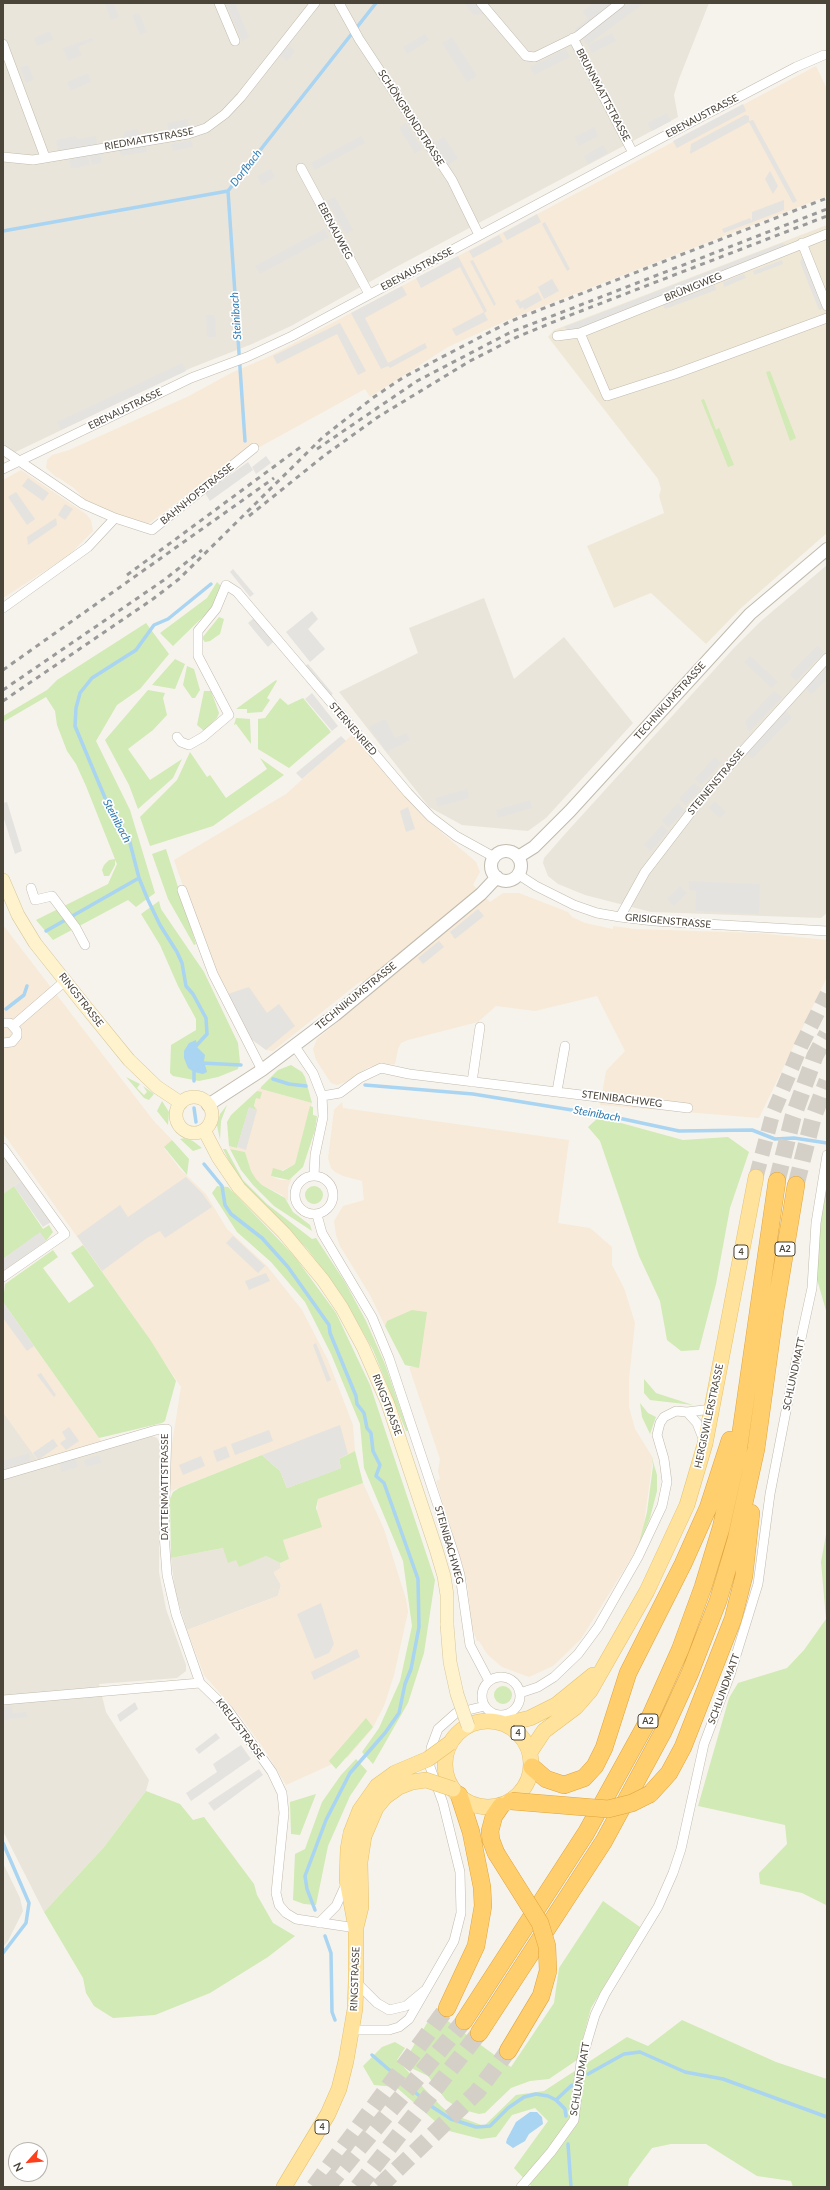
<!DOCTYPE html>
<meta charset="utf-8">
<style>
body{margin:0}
#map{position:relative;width:830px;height:2190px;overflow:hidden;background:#f6f3ec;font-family:Lato,sans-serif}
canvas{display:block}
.frame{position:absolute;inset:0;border:4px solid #4b4439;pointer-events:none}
.north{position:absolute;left:8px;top:2142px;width:40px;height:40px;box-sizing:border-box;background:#fff;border:1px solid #b7b4b0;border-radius:50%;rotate:243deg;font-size:11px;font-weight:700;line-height:16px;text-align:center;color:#4b4439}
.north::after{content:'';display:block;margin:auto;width:14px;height:18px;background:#fc3f1d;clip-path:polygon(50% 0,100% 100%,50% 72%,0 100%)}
</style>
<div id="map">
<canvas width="830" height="2190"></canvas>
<div class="frame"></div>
<div class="north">N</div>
</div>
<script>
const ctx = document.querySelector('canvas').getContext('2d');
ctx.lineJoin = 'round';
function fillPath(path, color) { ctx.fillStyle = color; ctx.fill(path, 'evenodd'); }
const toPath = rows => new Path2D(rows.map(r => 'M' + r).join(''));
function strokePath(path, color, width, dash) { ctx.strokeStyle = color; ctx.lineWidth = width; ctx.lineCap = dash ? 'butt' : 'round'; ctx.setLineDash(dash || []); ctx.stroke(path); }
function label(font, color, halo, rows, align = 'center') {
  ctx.font = font + ' Lato,sans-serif'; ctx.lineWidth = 3.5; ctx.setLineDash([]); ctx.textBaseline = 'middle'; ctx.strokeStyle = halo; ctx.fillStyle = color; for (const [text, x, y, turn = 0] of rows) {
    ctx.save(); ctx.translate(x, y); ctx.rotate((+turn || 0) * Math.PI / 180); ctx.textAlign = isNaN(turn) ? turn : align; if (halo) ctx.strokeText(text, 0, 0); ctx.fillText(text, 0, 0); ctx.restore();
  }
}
fillPath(toPath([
 [3,3,709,3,679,79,674,95,678,117,398,266,291,326,252,344,191,368,3,458],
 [827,565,827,913,821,918,651,912,585,895,558,884,548,876,543,863,544,858,565,834,733,649,761,621],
 [484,598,514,679,564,637,633,723,546,818,528,831,462,825,429,807,339,692,418,653,409,628],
 [3,1155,21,1181,3,1194],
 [3,1412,42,1466,152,1436,157,1438,160,1443,159,1572,166,1609,186,1665,186,1671,177,1678,99,1684,106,1712,149,1780,146,1791,104,1847,44,1912,3,1831],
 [223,1548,237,1560,239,1566,266,1556,280,1563,281,1568,274,1573,281,1585,278,1596,187,1630,175,1591,171,1558],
 [3,1863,20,1898,23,1911,8,1941,3,1947]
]), '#eae5da');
fillPath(toPath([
 [816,66,827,89,827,196,510,319,448,347,370,397,365,389,256,449,252,445,147,525,89,504,74,488,59,478,56,477,46,468,47,460,52,455,69,450,189,396,231,373,268,357],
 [21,470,86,514,91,520,93,531,68,556,3,598,3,480],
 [353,734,426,819,476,862,480,872,473,885,490,902,503,893,519,893,568,912,572,917,585,923,613,929,613,926,635,929,758,933,827,940,827,977,759,1118,600,1105,606,1071,625,1051,597,996,535,1011,496,1006,478,1022,408,1040,401,1043,398,1049,395,1064,369,1067,346,1082,337,1085,331,1083,316,1060,313,1049,317,1039,374,992,361,981,273,1051,266,1050,251,1039,205,950,174,860,286,794],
 [3,925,153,1120,172,1140,164,1148,181,1170,206,1194,227,1229,267,1266,302,1310,328,1360,353,1425,355,1451,339,1459,341,1468,287,1488,280,1471,262,1455,171,1491,169,1463,181,1387,130,1311,3,1133],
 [261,1087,261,1089,312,1103,295,1164,271,1176,280,1180,289,1180,292,1178,288,1187,288,1201,282,1195,262,1185,256,1179,251,1171,245,1152,230,1149,229,1146,237,1148,249,1107,256,1109,254,1107,256,1098,262,1093,257,1091],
 [342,1102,343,1108,569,1140,558,1223,590,1228,612,1247,612,1265,624,1288,635,1323,629,1379,629,1407,635,1429,653,1458,643,1531,638,1547,581,1639,553,1666,529,1677,502,1667,487,1654,479,1641,477,1641,472,1628,467,1582,436,1481,440,1479,438,1471,440,1459,409,1367,419,1367,387,1321,385,1326,370,1295,340,1246,336,1235,334,1221,343,1206,364,1200,362,1181,343,1176,335,1172,331,1168,328,1158,334,1110],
 [3,1302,101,1441,38,1461,3,1412],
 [363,1483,384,1529,406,1599,408,1612,394,1675,384,1706,372,1729,348,1757,286,1785,266,1752,241,1717,204,1675,187,1630,278,1596,281,1585,274,1573,275,1571,281,1568,280,1563,289,1559,283,1540,317,1512,318,1498]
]), '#f7ead8');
fillPath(toPath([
 [827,225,827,533,741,608,706,644,651,593,614,608,587,546,664,513,659,496,661,489,658,479,548,337,554,330]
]), '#efe8d6');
fillPath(toPath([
 [770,371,796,438,790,441,766,372],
 [704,399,716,430,719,428,734,465,728,467,701,400],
 [217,582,221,586,212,608,173,646,160,633,207,598],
 [219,617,224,619,220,634,210,641,205,642,202,638],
 [146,623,169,654,140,689,117,705,96,741,130,810,155,893,136,907,128,900,53,940,36,920,108,884,117,864,115,860,115,865,109,876,104,876,102,870,104,865,109,860,115,859,86,786,76,764,67,751,57,725,55,711,46,697,3,722,3,716,47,690,57,680],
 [175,659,185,664,175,689,152,685],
 [187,666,194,669,200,690,195,698,192,698,183,685],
 [276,680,277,681,267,698,270,700,262,712,247,713,247,709,236,709],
 [148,690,165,693,163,698,167,715,153,730,128,749,150,780,182,759,173,778,138,809,129,785,105,740],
 [204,691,211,691,219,713,217,718,204,731,197,725],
 [280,698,288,705,303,698,331,732,289,768,258,749,258,719,265,718],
 [236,718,250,719,251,744,236,724,234,725],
 [190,752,207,777,210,775,226,798,267,769,260,758,284,775,213,826,150,846,140,817,177,780],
 [166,849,196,944,194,945,168,899,152,854],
 [159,901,161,909,204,972,238,1043,240,1062,238,1069,218,1077,199,1081,173,1076,170,1073,171,1045,196,1030,196,1019,178,986,160,945,141,914],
 [291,1065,302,1072,305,1077,312,1103,261,1089,261,1087,278,1070],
 [126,1077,140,1084,137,1088,144,1095,147,1092,143,1086,154,1094,149,1100,144,1098],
 [257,1091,262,1092,260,1099,256,1098,254,1106,257,1110,249,1108,237,1148,229,1146,227,1122,231,1115],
 [162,1101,169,1112,168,1125,157,1111],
 [227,1105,221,1121,220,1140,217,1125,220,1114],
 [310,1106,313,1107,313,1115,317,1116,315,1130,303,1167,289,1180,271,1176,273,1168,283,1171,295,1164],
 [599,1117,683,1140,728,1137,749,1152,730,1208,716,1284,699,1350,681,1351,667,1340,660,1301,639,1256,600,1141,588,1127],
 [185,1138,193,1141,202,1148,193,1151,180,1139],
 [172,1140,189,1159,187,1175,164,1147],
 [223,1149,226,1149,243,1180,267,1204,312,1239,316,1238,345,1282,366,1321,385,1364,408,1431,406,1431,373,1350,343,1297,308,1250,243,1184,232,1167],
 [230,1149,245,1152,251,1171,256,1179,262,1185,285,1198,293,1212,310,1225,312,1231,274,1206,253,1185,241,1170],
 [827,1176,827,1314,816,1276,821,1213],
 '305 1195a9 9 0 1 1 18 0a9 9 0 1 1-18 0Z',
 [14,1186,43,1229,49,1225,53,1232,46,1241,40,1233,3,1259,3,1194],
 [217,1186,228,1187,280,1241,295,1257,336,1313,370,1385,435,1580,424,1653,408,1703,373,1764,362,1752,379,1728,400,1681,412,1626,403,1561,364,1468,360,1424,331,1354,305,1302,271,1262,237,1232,212,1193],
 [83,1245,151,1341,176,1381,165,1421,162,1423,99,1438,3,1302,5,1284,53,1250,58,1257,43,1268,69,1303,94,1286,71,1253],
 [412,1310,427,1312,419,1368,405,1365,385,1326,387,1321],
 [644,1379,656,1393,693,1405,650,1400,644,1393],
 [640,1403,648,1413,656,1417,650,1434,642,1417],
 [355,1451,363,1483,318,1499,316,1508,322,1527,283,1540,289,1559,280,1563,266,1556,239,1567,236,1560,228,1563,223,1548,171,1558,170,1499,173,1492,179,1488,262,1455,280,1471,287,1488,341,1468,339,1459],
 [652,1458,657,1475,657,1491,650,1518,638,1547,647,1512,653,1466],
 [827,1529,827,1902,826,1905,802,1893,760,1884,759,1873,787,1844,785,1825,698,1806,729,1698,738,1683,787,1668,804,1650,826,1619,821,1562],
 '494 1695a9 9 0 1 1 18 0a9 9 0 1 1-18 0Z',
 [366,1718,373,1727,336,1769,329,1761],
 [356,1759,367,1771,350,1796,328,1846,316,1905,304,1904,293,1900,295,1854,305,1849,322,1802,341,1775],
 [146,1791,180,1804,193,1820,204,1817,254,1884,257,1895,273,1923,295,1936,268,1957,210,1993,155,2015,113,2018,94,2006,86,1993,83,1978,44,1912,104,1847],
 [316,1794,300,1835,291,1834,290,1802],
 [603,1901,640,1927,591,2008,577,2060,549,2079,530,2081,511,2088,485,2113,479,2114,460,2109,446,2100,428,2076,403,2064,434,2011,511,2067,554,2003,559,1968],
 [682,2020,776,2062,827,2079,827,2187,793,2187,791,2181,757,2176,706,2144,671,2144,652,2148,629,2179,628,2187,532,2187,514,2168,548,2121,535,2108,512,2115,496,2137,481,2139,445,2130,396,2087,374,2085,363,2066,382,2047,395,2042,405,2048,397,2060,441,2106,449,2113,484,2126,516,2095,544,2091,627,2037,648,2046]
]), '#d2eab5');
fillPath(toPath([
 [108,3,113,3,119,17,111,20,105,4],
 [226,3,235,3,249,37,242,41],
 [464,3,476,3,486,14,474,15],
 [594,3,642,3,643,4,587,45,575,29,588,19,583,11],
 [139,13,147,32,140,35,132,15],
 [50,31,53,40,37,46,34,38],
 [612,33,616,41,592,53,588,45],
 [425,34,429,40,407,54,403,47],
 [452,37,477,76,467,82,442,43],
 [92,38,93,41,78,47,82,55,68,61,63,48],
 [288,45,295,51,287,61,279,55],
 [566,49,570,57,534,75,530,67],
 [28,65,34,80,26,83,20,67],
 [88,73,91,82,71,91,67,82],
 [743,104,746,111,677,148,673,141],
 [667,113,671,121,652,131,647,123],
 [745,115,749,116,749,121,753,120,797,201,793,203,749,122,690,154,691,144],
 [188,119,189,129,169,133,167,123],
 [406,123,422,149,415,153,399,128],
 [594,127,598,136,579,146,575,137],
 [138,129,140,137,122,141,125,131],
 [76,136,77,139,96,136,97,144,58,152,56,140],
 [361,136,365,143,315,170,311,163],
 [444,137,458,158,448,165,434,143],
 [191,140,193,147,173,151,171,144],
 [146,145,147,152,121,156,119,149],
 [603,145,608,153,588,164,584,156],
 [100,153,102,163,92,165,90,155],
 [88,155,90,165,71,169,69,159],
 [271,169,275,177,262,185,257,176],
 [770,171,778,186,773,194,765,179],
 [335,197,353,230,346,234,327,201],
 [784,200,784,210,724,233,722,229,750,218,752,221,752,212],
 [537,214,541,222,507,240,503,233],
 [545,222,570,269,567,271,542,224],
 [324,229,329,237,260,274,255,266],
 [499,235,503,242,473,258,469,251],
 [782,243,791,247,573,332,564,327],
 [804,254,824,308,819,310,800,262],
 [458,256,487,311,484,313,488,320,456,336,452,329,484,312,460,267,421,288,416,278],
 [473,260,496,304,494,306,470,261],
 [782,260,783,264,754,275,753,271],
 [744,274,746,278,724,287,723,282],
 [552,279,559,291,544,299,538,287],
 [715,285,716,290,665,309,663,305],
 [402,286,407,295,365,318,388,363,425,343,427,348,390,368,388,366,381,369,351,313],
 [538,292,542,300,524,310,523,307,520,309,515,301,519,299,520,302],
 [206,315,215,315,216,337,207,337],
 [340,323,366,371,358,375,337,334,277,364,273,356],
 [182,363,186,371,61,430,57,422],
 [266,456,271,463,256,474,252,467],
 [248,462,253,470,210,501,205,493],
 [28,478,49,493,43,501,22,486],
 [16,492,35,519,27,525,8,497],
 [65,504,73,509,65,520,58,515],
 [56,518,57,525,28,545,27,537],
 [233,569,254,594,250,597,230,572],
 [312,611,318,619,308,629,325,649,310,662,286,632],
 [255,617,275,640,268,647,248,623],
 [817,646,824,652,796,681,790,674],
 [750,656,778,682,772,688,744,662],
 [308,664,333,694,330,696,305,666],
 [827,665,827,678,812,694,805,688],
 [774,691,782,697,749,732,745,722],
 [312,693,338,726,332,731,305,699],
 [784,710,792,717,752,759,745,752],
 [385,719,395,738,406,733,410,740,387,752,369,727],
 [341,736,346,741,302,779,296,773],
 [715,757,721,763,701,785,695,779],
 [694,783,701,789,686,805,679,799],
 [467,789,469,798,438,807,435,798],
 [530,800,532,808,498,818,496,810],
 [715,801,726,812,720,818,709,808],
 [7,802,22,851,15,854,3,816,3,803],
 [678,803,685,810,669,827,662,821],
 [408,807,415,829,406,832,400,811],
 [662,825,668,831,651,851,644,845],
 [689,881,760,884,759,914,695,911,696,891,689,890],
 [680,886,687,893,674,906,667,899],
 [478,909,484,916,455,939,450,932],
 [439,941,444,947,423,964,418,958],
 [249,987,267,1013,279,1004,295,1026,266,1050,251,1039,228,994],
 [249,1107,257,1110,246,1150,237,1147],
 [186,1177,202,1193,212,1207,165,1238,160,1231,147,1238,102,1271,77,1236,120,1205,128,1217],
 [21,1181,51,1222,43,1227,14,1186],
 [40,1232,46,1241,3,1272,3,1259],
 [233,1236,265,1266,258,1273,226,1243],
 [266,1273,270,1281,249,1290,245,1281],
 [3,1302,34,1346,27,1351,3,1318],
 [316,1343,331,1380,327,1382,313,1345],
 [41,1373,56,1395,54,1397,37,1375],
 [340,1425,348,1454,339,1459,341,1468,321,1476,287,1488,280,1471,262,1455],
 [69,1427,79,1441,66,1450,60,1443,66,1439,62,1432],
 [269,1430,273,1441,235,1455,231,1444],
 [53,1439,58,1446,38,1460,33,1453],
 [226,1446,230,1457,217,1462,213,1451],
 [29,1453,31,1461,4,1469,3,1461],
 [99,1455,102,1463,86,1467,84,1460],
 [201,1456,205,1466,183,1475,179,1465],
 [75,1458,78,1467,62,1472,60,1463],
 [321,1603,334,1644,329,1653,315,1659,297,1614],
 [357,1649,360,1657,314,1680,311,1672],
 [135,1702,138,1709,120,1722,117,1715],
 [12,1706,13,1713,26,1712,27,1717,4,1720,4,1707],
 [216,1733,220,1738,199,1754,195,1749],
 [241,1745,251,1759,191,1801,186,1793,217,1772,213,1764],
 [259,1769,263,1775,214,1811,208,1803]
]), '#e5e3e0');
fillPath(toPath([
 [196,1040,197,1047,205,1055,204,1061,207,1072,203,1074,194,1072,188,1068,184,1058,184,1051,189,1043],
 [530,2112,537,2112,542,2117,543,2124,529,2134,525,2141,513,2148,506,2143,507,2139,516,2122]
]), '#a9d4f2');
strokePath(toPath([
 [228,191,245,441],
 [3,231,228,191,376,3],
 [46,931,139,878],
 [6,1009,24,995,27,986],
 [195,1047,207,1034,206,1018,193,994,186,986,182,963,177,952,160,925,148,900,139,878,129,839,108,805,75,726,76,708,80,693,92,678,136,650,154,625,168,619,211,584],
 [201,1063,241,1065],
 [194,1072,194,1081],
 [273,1079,289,1084,306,1086],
 [365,1085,473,1094,609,1116,679,1131,752,1130,775,1139,794,1138,827,1143],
 [194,1108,196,1122],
 [204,1164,222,1186,225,1205,231,1214,262,1238,288,1267,329,1325,330,1333,356,1396,357,1404,364,1413,367,1428,371,1433,373,1451,380,1465,376,1476,384,1483,418,1579,419,1627,411,1669,405,1684,399,1713,385,1733,350,1773,326,1820,305,1876,307,1889,315,1910],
 [3,1843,29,1903,26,1923,3,1953],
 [325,1936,331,1953,332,2012,335,2020],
 [372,2055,431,2106,451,2119,476,2127,490,2126,508,2108,524,2097,536,2094,548,2096,556,2100,565,2109,566,2116],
 [588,2074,624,2054,640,2052,685,2072,723,2079,827,2117],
 [556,2100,572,2085],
 [568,2144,571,2187]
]), '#a9d4f2', 3.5);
strokePath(toPath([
 [756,1177,773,1113,801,1046,827,994]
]), '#d4d0c8', 15, [15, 8]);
strokePath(toPath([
 [777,1181,793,1117,815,1056,827,1034],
 [796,1185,813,1118,827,1081],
 [314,2187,447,2008],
 [327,2187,464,2021],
 [358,2187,479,2033],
 [379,2187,477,2092,508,2051]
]), '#d4d0c8', 17, [17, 8]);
const minor = toPath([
 [219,3,235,41],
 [339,3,359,39,452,180,479,235],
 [481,3,526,56,535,57,578,36,620,3],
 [573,38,633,153],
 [3,44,45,157],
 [3,157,33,160,188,134,206,128,225,114,241,97,315,3],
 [301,168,369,294],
 [802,243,827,306],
 [580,333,607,396,675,374,827,318],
 [557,336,580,333,827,234],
 [3,450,83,504,115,518,152,530,254,448],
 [3,469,191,378,247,357,292,336,661,138,796,67,824,55],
 [3,608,88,547,115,518],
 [177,737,181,742,189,745,203,737,229,715,198,656,198,631,216,609,226,585,237,592,408,793,431,817,456,836,494,857],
 [519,875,536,886,574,905,597,913,620,917,654,921,827,931],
 [31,888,35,900,52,896,76,928,85,945],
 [182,890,213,974,262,1070],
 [620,917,645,872,711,786,827,658],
 [3,1023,10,1023,17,1031,17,1036,12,1042,3,1043],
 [14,1025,65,981],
 [294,1045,313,1073,322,1096,323,1117,315,1155,314,1176],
 [472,1082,480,1027],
 [557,1091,565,1046],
 [322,1096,340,1093,360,1078,381,1068,409,1074,688,1108],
 [3,1148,65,1234,3,1277],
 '295 1195a19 19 0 1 1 38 0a19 19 0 1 1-38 0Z',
 [317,1215,322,1233,372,1317,389,1358,455,1557,460,1575,470,1645,489,1681],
 [687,1412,697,1423,704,1441],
 [3,1475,156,1430,167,1429,164,1534,167,1575,176,1614,200,1683],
 '482 1696a19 19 0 1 1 38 0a19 19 0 1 1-38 0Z',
 [520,1693,538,1687,554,1677,578,1654,598,1627,638,1557,662,1506,667,1482,664,1459,657,1435,660,1423,664,1417,676,1411,687,1412,712,1409],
 [3,1700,200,1683,228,1710,272,1772,282,1793,284,1813,276,1893,279,1905,286,1913,296,1919,356,1928],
 [319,1923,336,1906,346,1884],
 [356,1982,377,2003,389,2010,406,2006,424,1991],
 [352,2030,389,2030,399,2027,409,2019,454,1941,461,1913,460,1872,443,1803,430,1767,431,1748,438,1729,456,1713,485,1706],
 [521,2187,551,2152,574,2120,581,2062,595,2015,605,1994,658,1907,673,1873,681,1849,704,1744,730,1675,758,1584,770,1494,792,1380,812,1288,816,1223,827,1155]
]);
const tertiary = toPath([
 '491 866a15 15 0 1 1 30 0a15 15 0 1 1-30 0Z',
 [518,857,534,847,570,811,750,614,827,549],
 [208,1105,262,1070,335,1015,481,894,497,877]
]);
const secondary = toPath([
 [3,880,18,915,35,943,81,1001,129,1060,157,1087,181,1103],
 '176 1115a18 18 0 1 1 36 0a18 18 0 1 1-36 0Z',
 [204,1130,218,1157,239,1188,284,1233,323,1280,342,1308,363,1347,388,1404,436,1549,444,1576,447,1595,447,1625]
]);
const primary = toPath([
 '445 1764a43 43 0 1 1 86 0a43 43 0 1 1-86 0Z',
 [506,1724,530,1718,556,1705,593,1675],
 [530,1752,544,1731,576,1707,590,1691,647,1591,687,1505,705,1444,756,1177],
 [356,1927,361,1907,360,1862,364,1836],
 [284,2187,328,2114,339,2089,346,2061,355,2009,356,1982,356,1928,347,1880,348,1849,351,1833]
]);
const motorway = toPath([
 [532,1767,546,1779,564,1785,584,1778,595,1766,604,1748,628,1673,683,1564,708,1508,730,1440],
 [650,1794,669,1773,683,1747,733,1619,744,1576,751,1513],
 [496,1853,491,1840,490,1831,494,1816,501,1806],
 [447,2008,476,1946,483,1906,482,1887,471,1832,459,1795],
 [464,2021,586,1833,650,1717,680,1650,703,1587,721,1528,738,1452,777,1181],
 [479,2033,604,1841,663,1732,690,1673,718,1601,736,1540,756,1449,775,1311,796,1185],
 [508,2051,541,1996,548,1971]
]);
strokePath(minor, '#c2bbae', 10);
strokePath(tertiary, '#c2bbae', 14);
strokePath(secondary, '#d6c79b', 14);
strokePath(primary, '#e6c16a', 16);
strokePath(motorway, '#e0a43c', 18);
strokePath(minor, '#fff', 9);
strokePath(tertiary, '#fff', 12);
strokePath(secondary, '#fff3cd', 13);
strokePath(primary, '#ffe39c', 15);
strokePath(motorway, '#ffcf6e', 17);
strokePath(toPath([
 [317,449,417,381,511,332,827,209],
 [249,516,325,455,378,417,470,361,517,337,568,316,827,216],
 [127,575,302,446],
 [3,670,274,478],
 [3,690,164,580,202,550],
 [3,701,153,599,179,579,323,437,374,397,404,377,511,321,827,198]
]), '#9a9a9a', 3, [5, 5]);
const secondaryBridge = toPath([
 [447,1625,450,1662,457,1694,468,1726]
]);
const primaryBridge = toPath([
 [351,1833,360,1810,377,1786,395,1773,428,1759,450,1743],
 [364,1836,376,1808,385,1797,399,1787,412,1782,426,1780,453,1789]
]);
const motorwayBridge = toPath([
 [511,1801,608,1809,632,1803,650,1794],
 [496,1853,540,1923,547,1946,548,1971]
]);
strokePath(secondaryBridge, '#d6c79b', 14, []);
strokePath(primaryBridge, '#e6c16a', 16, []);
strokePath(motorwayBridge, '#e0a43c', 18, []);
strokePath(secondaryBridge, '#fff3cd', 13);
strokePath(primaryBridge, '#ffe39c', 15);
strokePath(motorwayBridge, '#ffcf6e', 17);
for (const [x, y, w] of [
 [785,1249,20],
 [741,1252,14],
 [648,1721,20],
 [518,1733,14],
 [322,2127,14]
]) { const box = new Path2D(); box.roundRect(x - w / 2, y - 7, w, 14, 3); ctx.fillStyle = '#fff'; ctx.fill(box); strokePath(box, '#4b4439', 1); }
label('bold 9px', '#4b4439', null, [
 ["A2",785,1249],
 ["4",741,1252],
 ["A2",648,1721],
 ["4",518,1733],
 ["4",322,2127]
]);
label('10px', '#4b4439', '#fff', [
 ["BRUNNMATTSTRASSE",603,95,62],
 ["EBENAUSTRASSE",702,116,-28],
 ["SCHÖNGRUNDSTRASSE",411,118,57],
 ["RIEDMATTSTRASSE",149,139,-10],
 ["EBENAUWEG",335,231,62],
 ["EBENAUSTRASSE",417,269,-28],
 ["BRÜNIGWEG",693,287,-22],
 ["EBENAUSTRASSE",125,409,-26],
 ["BAHNHOFSTRASSE",197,494,-39],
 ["TECHNIKUMSTRASSE",670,701,-48],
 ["STERNENRIED",353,729,49],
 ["STEINENSTRASSE",716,782,-50],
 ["GRISIGENSTRASSE",668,921,5],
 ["TECHNIKUMSTRASSE",356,996,-39],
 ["RINGSTRASSE",81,1000,52],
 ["STEINIBACHWEG",622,1099,7],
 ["SCHLUNDMATT",794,1374,-78],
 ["RINGSTRASSE",387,1405,69],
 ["HERGISWILERSTRASSE",709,1416,-78],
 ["DATTENMATTSTRASSE",165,1487,-90],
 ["STEINIBACHWEG",449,1545,74],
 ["SCHLUNDMATT",724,1689,-70],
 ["KREUZSTRASSE",240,1729,53],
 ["RINGSTRASSE",355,1979,-88],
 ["SCHLUNDMATT",580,2079,-80]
]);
label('italic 11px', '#2e7ab2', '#fff', [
 ["Dorfbach",246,168,-52],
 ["Steinibach",236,316,-94],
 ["Steinibach",117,821,62],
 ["Steinibach",597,1114,10]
]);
</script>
